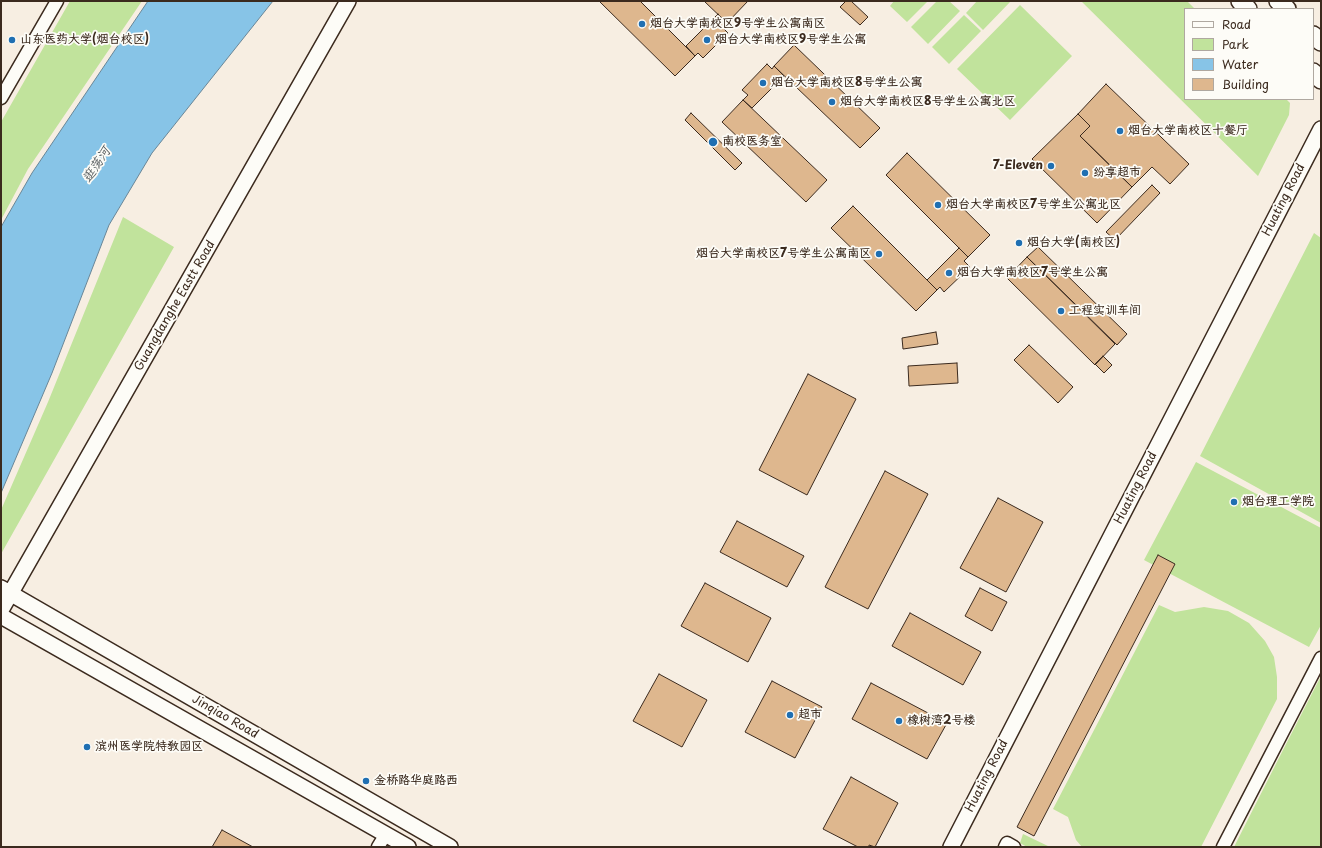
<!DOCTYPE html>
<meta charset="utf-8">
<style>
body{margin:0}
#map{position:relative;width:1322px;height:848px;overflow:hidden;background:#f7eee2;font-family:"Playpen Sans",sans-serif}
canvas{display:block}
.frame{position:absolute;inset:0;border:2px solid #3b2a1e;pointer-events:none}
.legend{position:absolute;left:1184px;top:8px;width:130px;height:92px;box-sizing:border-box;background:#fdfcf7;border:1px solid #afa8a0;margin:0;padding:5px 7px;list-style:none;font-size:12px;color:#3b2a1e}
.legend li{display:flex;align-items:center;gap:8px;height:20px}
.legend b{width:20px;border:1px solid #afa8a0}
</style>
<div id="map">
<canvas width="1322" height="848"></canvas>
<div class="frame"></div>
<ul class="legend">
<li><b style="height:5px;background:#fdfcf7"></b>Road</li>
<li><b style="height:11px;background:#c1e39c"></b>Park</li>
<li><b style="height:11px;background:#87c4e7"></b>Water</li>
<li><b style="height:11px;background:#deb78e"></b>Building</li>
</ul>
</div>
<script>
const ctx = document.querySelector('canvas').getContext('2d');
ctx.lineJoin = 'round';
function fillPath(path, color) { ctx.fillStyle = color; ctx.fill(path, 'evenodd'); }
const toPath = rows => new Path2D(rows.map(r => 'M' + r).join(''));
function strokePath(path, color, width, dash) { ctx.strokeStyle = color; ctx.lineWidth = width; ctx.lineCap = dash ? 'butt' : 'round'; ctx.setLineDash(dash || []); ctx.stroke(path); }
function label(font, color, halo, rows, align = 'center') {
  ctx.font = font + ' "Playpen Sans","LXGW WenKai TC",sans-serif'; ctx.lineWidth = 3.5; ctx.setLineDash([]); ctx.textBaseline = 'middle'; ctx.strokeStyle = halo; ctx.fillStyle = color; for (const [text, x, y, turn = 0] of rows) {
    ctx.save(); ctx.translate(x, y); ctx.rotate((+turn || 0) * Math.PI / 180); ctx.textAlign = isNaN(turn) ? turn : align; if (halo) ctx.strokeText(text, 0, 0); ctx.fillText(text, 0, 0); ctx.restore();
  }
}
fillPath(toPath([
 [70,1,142,1,28,169,1,220,1,122],
 [894,1,928,1,907,22,890,6],
 [937,1,949,1,960,11,928,44,911,27],
 [977,1,1011,1,983,30,966,13],
 [1081,1,1187,1,1195,9,1185,9,1185,99,1286,99,1290,103,1289,115,1258,176],
 [1020,5,1072,56,1010,120,957,69],
 [964,15,981,31,949,64,932,47],
 [123,217,174,247,1,554,1,510,48,402],
 [1314,233,1321,238,1321,523,1200,456],
 [1196,462,1321,528,1321,625,1309,647,1144,560],
 [1159,605,1175,612,1204,607,1228,611,1249,623,1265,641,1274,657,1277,677,1277,699,1201,847,1082,847,1076,840,1068,817,1053,809],
 [1321,676,1321,847,1234,847,1283,750],
 [1023,834,1050,847,1027,847,1020,843]
]), '#c1e39c');
const water = toPath([
 [148,1,273,1,152,153,109,225,52,373,1,493,1,227,32,173,148,1]
]);
fillPath(water, '#87c4e7');
strokePath(water, '#698697', 1);
const building = toPath([
 [599,1,640,1,695,56,675,76,599,1],
 [704,1,748,1,727,23,704,1],
 [846,1,851,1,868,17,860,25,840,7,846,1],
 [718,14,727,23,722,27,728,33,703,58,698,53,695,56,686,46,718,14],
 [794,45,880,128,860,148,774,66,794,45],
 [767,64,772,69,774,66,784,76,752,108,743,100,748,95,742,90,767,64],
 [1106,84,1189,164,1170,184,1152,167,1132,187,1080,136,1090,126,1078,114,1106,84],
 [743,100,827,180,806,202,722,122,743,100],
 [691,113,742,163,735,170,685,120,691,113],
 [1078,114,1090,126,1080,136,1132,187,1097,223,1032,159,1078,114],
 [907,153,990,235,968,257,886,175,907,153],
 [1152,185,1160,193,1115,240,1106,232,1152,185],
 [853,206,937,290,916,311,831,228,853,206],
 [1038,247,1127,334,1117,345,1027,257,1038,247],
 [959,248,968,257,964,261,970,267,944,292,940,287,937,290,927,280,959,248],
 [1027,257,1115,344,1095,365,1007,278,1027,257],
 [936,332,938,344,903,349,902,338,936,332],
 [1029,345,1073,387,1058,403,1014,360,1029,345],
 [1103,356,1112,365,1104,373,1095,364,1103,356],
 [957,363,958,383,909,386,908,366,957,363],
 [808,374,856,399,807,495,759,470,808,374],
 [885,471,928,494,868,609,825,587,885,471],
 [998,498,1043,522,1006,592,960,568,998,498],
 [737,521,804,556,787,587,720,552,737,521],
 [1158,555,1175,564,1034,836,1017,827,1158,555],
 [705,583,771,618,748,662,681,626,705,583],
 [980,588,1007,602,992,631,965,616,980,588],
 [910,613,981,652,963,685,892,646,910,613],
 [659,674,707,700,682,747,633,721,659,674],
 [772,681,822,707,795,758,745,732,772,681],
 [871,683,947,723,927,759,852,719,871,683],
 [851,777,898,803,875,847,869,845,869,847,858,847,823,829,851,777],
 [222,830,253,847,212,847,222,830]
]);
fillPath(building, '#deb78e');
strokePath(building, '#3b2a1e', 1);
const minor = toPath([
 [1,98,57,1],
 [378,847,386,834],
 [1005,847,1007,843,1014,847],
 [1223,847,1321,658]
]);
const tertiary = toPath([
 [1,588,450,847],
 [1,610,348,1],
 [1,616,408,847],
 [951,847,1321,129]
]);
const secondary = toPath([
 [1240,1,1248,9],
 [1278,1,1287,9],
 [1313,35,1321,42],
 [1313,72,1321,80]
]);
strokePath(minor, '#3b2a1e', 15);
strokePath(tertiary, '#3b2a1e', 18);
strokePath(secondary, '#3b2a1e', 20);
strokePath(minor, '#fdfcf7', 12);
strokePath(tertiary, '#fdfcf7', 15);
strokePath(secondary, '#fdfcf7', 17);
for (const [x, y, r, color] of [
 [642,24,4,"#1f6fb2"],
 [12,40,4,"#1f6fb2"],
 [707,40,4,"#1f6fb2"],
 [763,83,4,"#1f6fb2"],
 [832,102,4,"#1f6fb2"],
 [1120,131,4,"#1f6fb2"],
 [713,142,5,"#1f6fb2"],
 [1051,166,4,"#1f6fb2"],
 [1085,173,4,"#1f6fb2"],
 [938,205,4,"#1f6fb2"],
 [1019,243,4,"#1f6fb2"],
 [879,254,4,"#1f6fb2"],
 [949,273,4,"#1f6fb2"],
 [1061,311,4,"#1f6fb2"],
 [1234,502,4,"#1f6fb2"],
 [790,715,4,"#1f6fb2"],
 [899,721,4,"#1f6fb2"],
 [87,747,4,"#1f6fb2"],
 [366,781,4,"#1f6fb2"]
]) { const dot = new Path2D(); dot.arc(x, y, r, 0, 2 * Math.PI); ctx.fillStyle = color; ctx.fill(dot); strokePath(dot, '#fdfcf7', 1.5); }
label('bold 12px', '#3b2a1e', '#fdfcf7', [
 ["烟台大学南校区9号学生公寓南区",650,24],
 ["山东医药大学(烟台校区)",20,40],
 ["烟台大学南校区9号学生公寓",715,40],
 ["烟台大学南校区8号学生公寓",771,83],
 ["烟台大学南校区8号学生公寓北区",840,102],
 ["烟台大学南校区十餐厅",1128,131],
 ["南校医务室",722,142],
 ["7-Eleven",1043,166,"right"],
 ["纷享超市",1093,173],
 ["烟台大学南校区7号学生公寓北区",946,205],
 ["烟台大学(南校区)",1027,243],
 ["烟台大学南校区7号学生公寓南区",871,254,"right"],
 ["烟台大学南校区7号学生公寓",957,273],
 ["工程实训车间",1069,311],
 ["烟台理工学院",1242,502],
 ["超市",798,715],
 ["橡树湾2号楼",907,721],
 ["滨州医学院特教园区",95,747],
 ["金桥路华庭路西",374,781]
], 'left');
label('12px', '#3b2a1e', '#fdfcf7', [
 ["Huating Road",1284,200,-63],
 ["Guangdanghe Eastt Road",175,306,-60],
 ["Huating Road",1136,488,-63],
 ["Jinqiao Road",225,717,30],
 ["Huating Road",987,776,-63]
]);
label('italic 13px', '#52585a', '#fdfcf7', [
 ["逛荡河",97,165,-56]
]);
</script>
